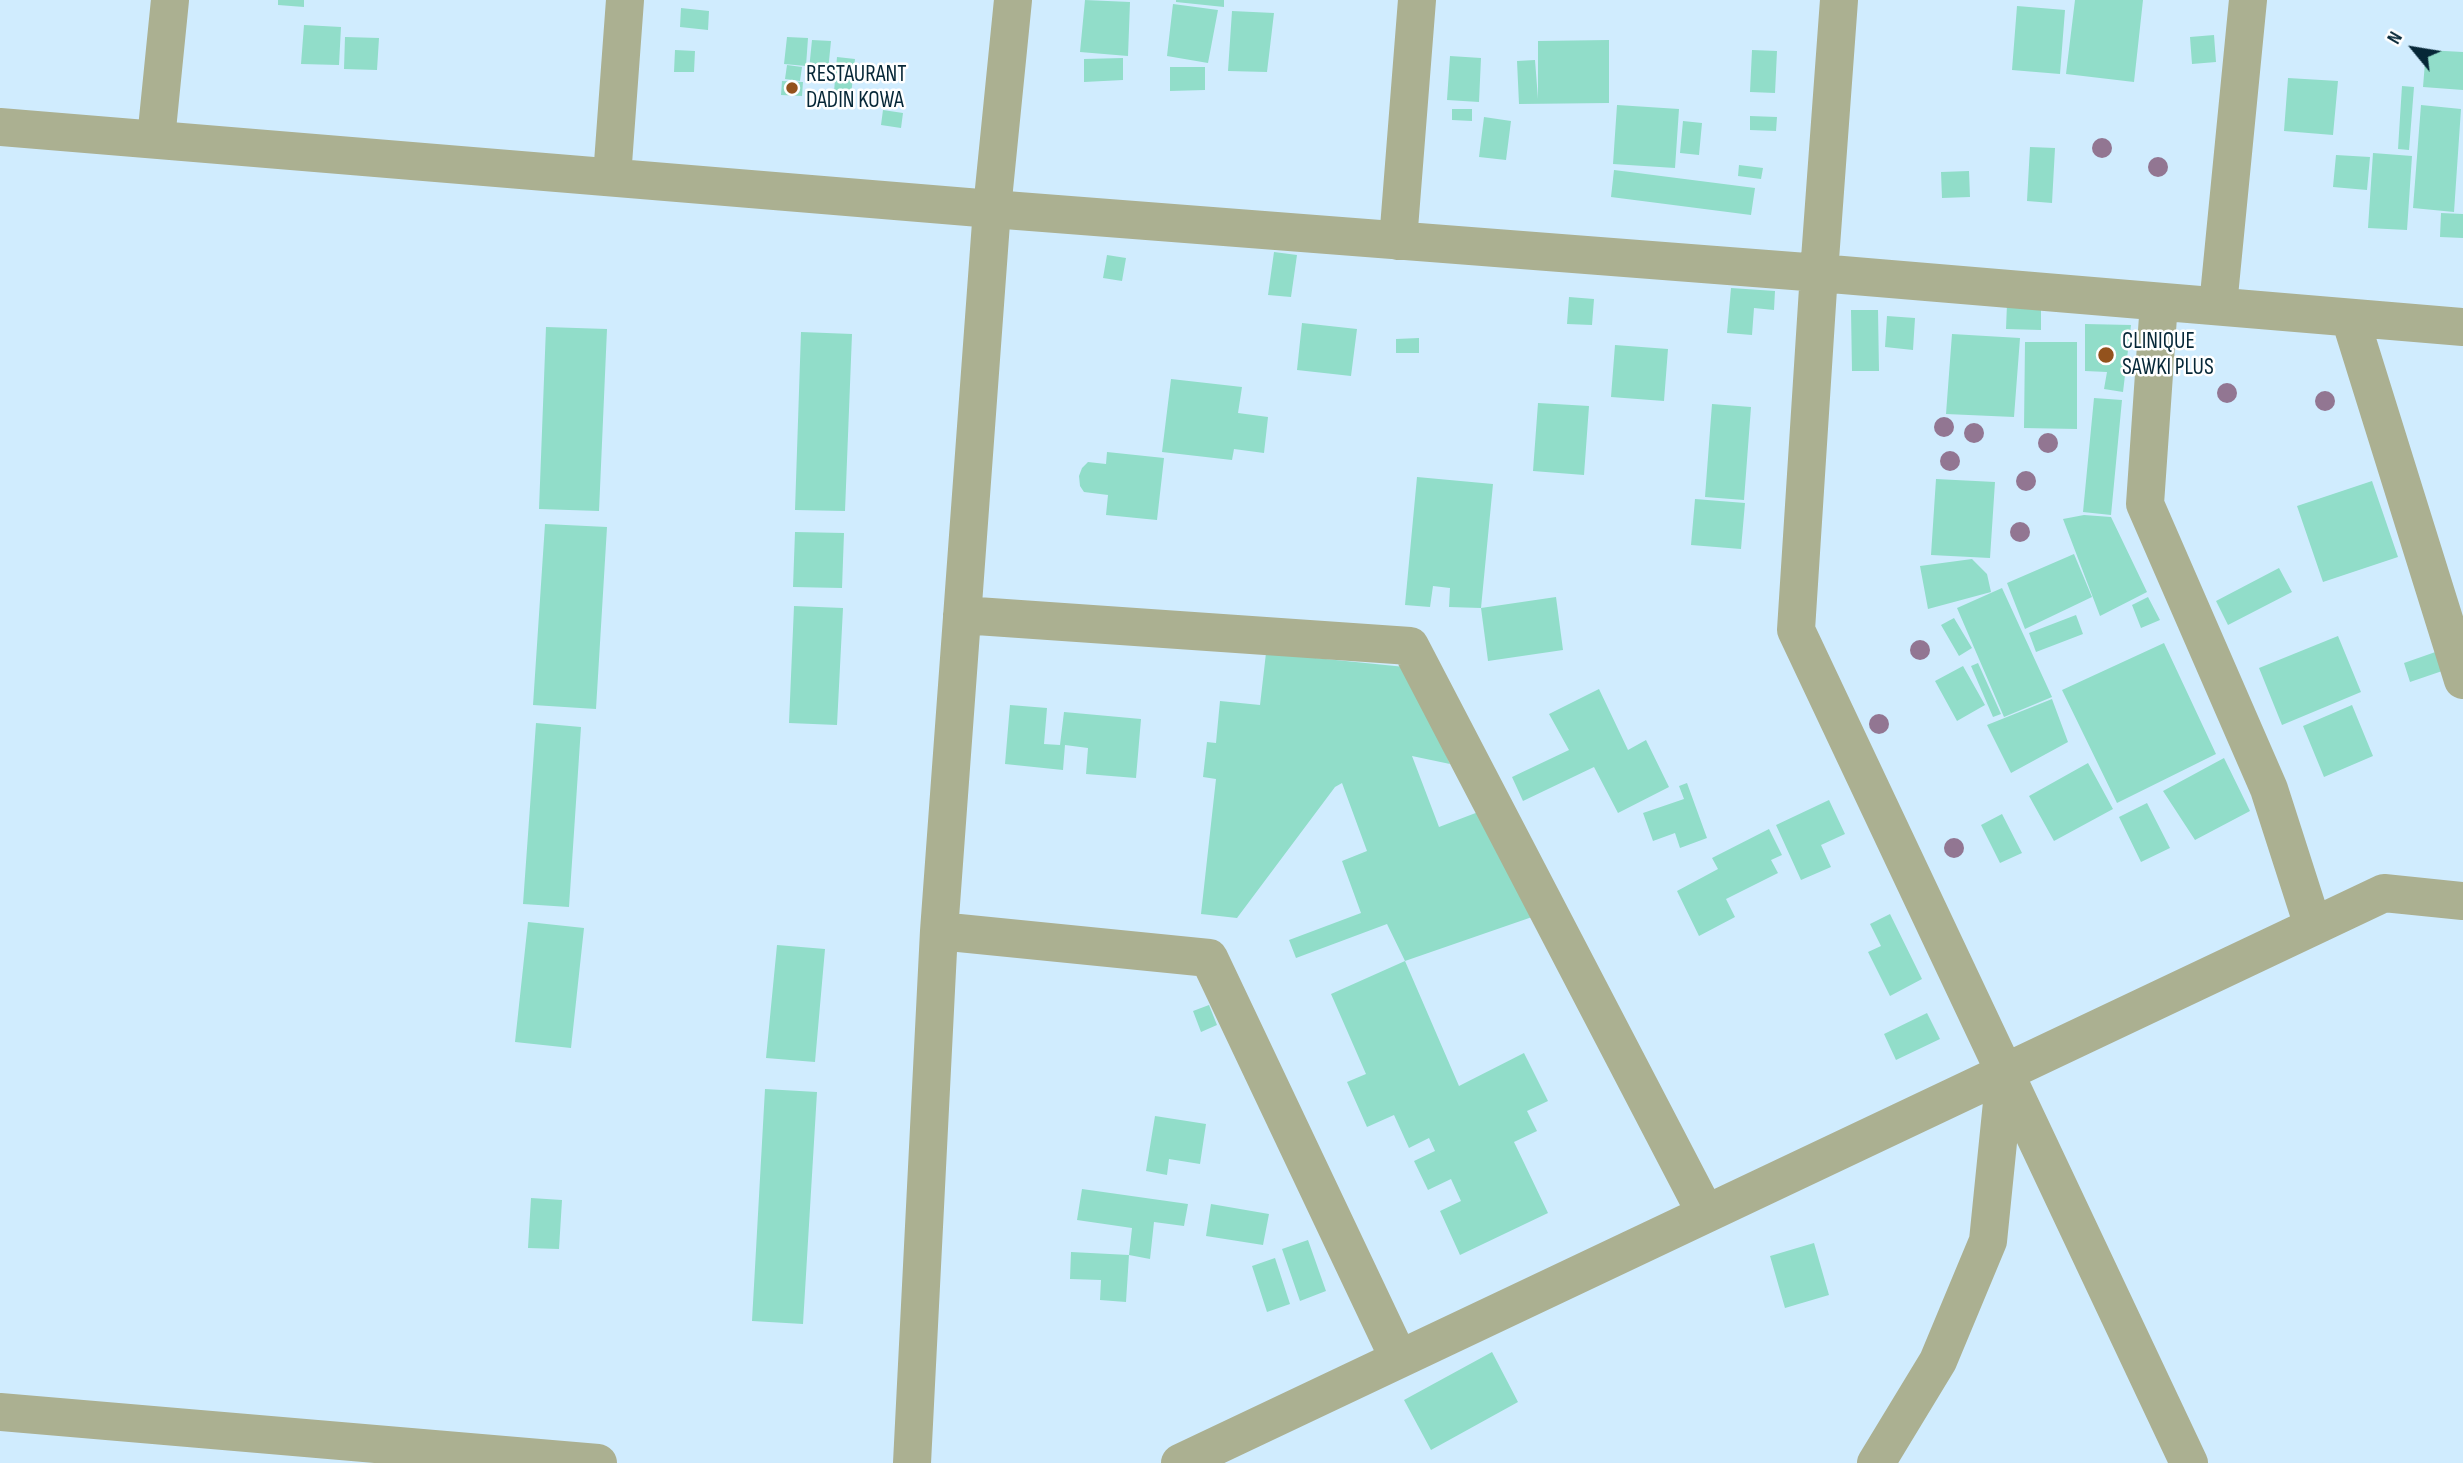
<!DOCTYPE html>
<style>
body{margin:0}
#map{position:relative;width:2463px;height:1463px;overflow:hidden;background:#d0ecfe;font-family:"Sofia Sans Condensed",sans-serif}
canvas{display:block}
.north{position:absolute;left:2379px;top:14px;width:70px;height:70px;-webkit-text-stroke:5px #fff;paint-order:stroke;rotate:300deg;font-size:19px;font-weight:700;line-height:28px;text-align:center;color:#062737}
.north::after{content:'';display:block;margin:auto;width:24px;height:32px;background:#062737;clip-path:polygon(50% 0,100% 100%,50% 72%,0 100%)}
</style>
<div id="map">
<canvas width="2463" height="1463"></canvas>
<div class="north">N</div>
</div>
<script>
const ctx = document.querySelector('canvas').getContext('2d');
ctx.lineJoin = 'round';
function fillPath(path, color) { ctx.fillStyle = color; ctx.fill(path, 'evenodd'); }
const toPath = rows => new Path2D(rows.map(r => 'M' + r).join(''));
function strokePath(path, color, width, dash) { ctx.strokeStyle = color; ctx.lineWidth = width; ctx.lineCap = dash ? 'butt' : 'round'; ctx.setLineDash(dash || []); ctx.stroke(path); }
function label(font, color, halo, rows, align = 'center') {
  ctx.font = font + ' "Sofia Sans Condensed",sans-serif'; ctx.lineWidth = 5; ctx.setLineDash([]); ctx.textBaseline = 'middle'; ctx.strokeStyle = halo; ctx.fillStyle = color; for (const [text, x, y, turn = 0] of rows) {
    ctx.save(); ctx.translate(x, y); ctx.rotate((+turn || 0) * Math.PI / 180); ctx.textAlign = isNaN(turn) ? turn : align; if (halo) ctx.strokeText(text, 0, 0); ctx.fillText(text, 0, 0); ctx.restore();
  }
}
fillPath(toPath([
 [278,0,304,0,304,7,278,5],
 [1085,0,1130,2,1128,56,1080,52],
 [1176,0,1224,0,1224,7,1176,2],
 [2075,0,2143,0,2134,82,2066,74],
 [1173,4,1218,10,1208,63,1167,56],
 [2017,6,2065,10,2060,74,2012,70],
 [681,8,709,11,708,30,680,27],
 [1232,11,1274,13,1267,72,1228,71],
 [304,25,341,27,339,65,301,64],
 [2214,35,2216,62,2192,64,2190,37],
 [345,37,379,38,377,70,344,69],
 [787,37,808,38,806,66,784,64],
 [812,40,831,41,827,81,808,80],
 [1609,40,1609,103,1519,104,1517,61,1535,60,1538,99,1538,41],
 [675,50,695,51,694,72,674,72],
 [1752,50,1777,51,1775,93,1750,92],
 [2426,50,2463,52,2463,90,2423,87],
 [1450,56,1481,58,1479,102,1447,100],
 [837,57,855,59,850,104,833,103],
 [1123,58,1123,80,1084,82,1084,59],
 [787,65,802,67,800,81,785,79],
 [1170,67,1205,67,1205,90,1170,91],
 [2288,78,2338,81,2333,135,2284,131],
 [782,81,803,82,802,96,781,95],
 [2402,86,2414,87,2409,150,2398,149],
 [1617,105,1679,109,1675,168,1613,164],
 [2421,105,2461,109,2454,212,2413,208],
 [1452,109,1472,109,1472,121,1452,120],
 [883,110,903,113,901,128,881,125],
 [1750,116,1777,117,1776,131,1750,130],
 [1484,117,1511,121,1506,160,1479,157],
 [1683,121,1702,123,1699,155,1680,153],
 [2030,147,2055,148,2052,203,2027,201],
 [2373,153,2412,156,2407,230,2368,228],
 [2336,155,2370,157,2367,190,2333,187],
 [1739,165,1763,168,1761,179,1738,176],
 [1614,170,1755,188,1751,215,1611,197],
 [1969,171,1970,197,1942,198,1941,172],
 [2441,213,2463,214,2463,238,2440,237],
 [1274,252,1297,255,1291,297,1268,295],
 [1107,255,1126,258,1122,281,1103,278],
 [1731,288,1775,291,1774,310,1754,308,1752,335,1727,333],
 [1569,297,1594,299,1592,325,1567,324],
 [2007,304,2041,306,2041,330,2006,329],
 [1851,310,1878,310,1879,371,1852,371],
 [1887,316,1915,318,1913,350,1885,347],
 [1302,323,1357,329,1351,376,1297,370],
 [2085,324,2131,325,2123,392,2104,389,2107,372,2085,371],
 [546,327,607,329,599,511,539,509],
 [801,332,852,334,845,511,795,510],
 [1952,334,2020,338,2014,417,1946,414],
 [1419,338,1419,353,1396,353,1396,339],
 [2025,342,2077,342,2077,429,2024,428],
 [1615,345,1668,349,1664,401,1611,397],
 [1171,379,1242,387,1238,413,1268,417,1264,453,1234,449,1232,460,1162,452],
 [2094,398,2122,400,2111,515,2083,512],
 [1538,403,1589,406,1584,475,1533,471],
 [1712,404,1751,407,1744,500,1705,497],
 [1107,452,1164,458,1157,520,1106,515,1108,495,1084,492,1080,486,1079,476,1082,468,1088,462,1106,464],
 [1417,477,1493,484,1481,608,1449,607,1450,588,1433,586,1430,607,1405,605],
 [1936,479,1995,482,1990,558,1931,555],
 [2372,481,2398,557,2323,582,2297,506],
 [1695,499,1745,503,1741,549,1691,545],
 [2084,515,2111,517,2147,592,2100,616,2063,519],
 [545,524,607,527,596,709,533,705],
 [795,532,844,533,842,588,793,587],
 [2074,554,2092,597,2025,629,2007,583],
 [1972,559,1987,574,1991,592,1928,609,1920,566],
 [2279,568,2292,592,2228,625,2216,601],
 [2002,588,2052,697,2004,717,1957,608],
 [1556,597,1563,650,1488,661,1481,608],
 [2148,597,2160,620,2141,628,2132,605],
 [794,606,843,608,837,725,789,723],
 [2076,615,2083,634,2036,652,2029,633],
 [1954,618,1972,648,1959,656,1941,625],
 [2338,636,2361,692,2282,725,2259,668],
 [2164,643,2216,754,2117,803,2062,690],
 [2444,649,2451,668,2410,682,2404,663],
 [1266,653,1405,667,1450,764,1412,756,1439,827,1494,806,1535,916,1405,961,1387,924,1296,958,1289,940,1361,913,1342,861,1367,851,1342,783,1335,787,1237,918,1201,914,1216,779,1203,777,1207,742,1216,743,1220,701,1260,705],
 [1978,663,2001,714,1993,717,1971,666],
 [1963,666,1985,705,1957,721,1935,681],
 [1599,689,1628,750,1646,740,1669,787,1618,813,1594,767,1523,801,1512,777,1569,750,1549,714],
 [2052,699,2068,742,2011,773,1987,725],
 [1010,705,1047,708,1044,744,1060,745,1064,712,1141,719,1136,778,1086,774,1088,748,1065,745,1063,770,1005,764],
 [2352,705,2373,756,2324,777,2303,726],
 [536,723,581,727,569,907,523,904],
 [2224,758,2250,811,2195,840,2163,791],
 [2088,763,2113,809,2054,841,2029,796],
 [1687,783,1707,838,1680,848,1675,833,1653,841,1643,813,1684,799,1679,786],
 [1829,800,1845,834,1821,845,1831,867,1801,880,1776,825],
 [2147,803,2170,848,2141,862,2119,817],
 [2002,814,2022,853,2000,863,1981,825],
 [1769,829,1782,855,1771,860,1778,873,1726,899,1735,917,1699,936,1677,891,1718,869,1712,858],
 [1890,914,1922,979,1890,996,1868,952,1881,946,1870,924],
 [528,922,584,928,571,1048,515,1042],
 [777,945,825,949,815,1062,766,1058],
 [1405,961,1459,1086,1524,1053,1548,1101,1527,1111,1537,1131,1514,1142,1548,1213,1460,1255,1440,1211,1461,1201,1451,1179,1428,1190,1414,1161,1435,1151,1429,1138,1409,1148,1394,1115,1367,1127,1347,1082,1366,1074,1331,994],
 [1209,1005,1217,1025,1201,1032,1193,1011],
 [1927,1013,1940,1039,1896,1060,1884,1034],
 [765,1089,817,1092,803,1324,752,1321],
 [1155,1116,1206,1124,1200,1164,1169,1159,1167,1175,1146,1171],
 [1082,1189,1188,1204,1184,1226,1154,1222,1150,1259,1129,1255,1132,1228,1077,1220],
 [531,1198,562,1200,559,1249,528,1248],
 [1211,1204,1269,1214,1263,1245,1206,1236],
 [1308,1240,1326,1291,1300,1301,1282,1249],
 [1814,1243,1829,1295,1785,1308,1770,1256],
 [1071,1252,1129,1255,1126,1302,1100,1300,1101,1280,1070,1279],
 [1275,1258,1290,1304,1267,1312,1252,1266],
 [1492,1352,1518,1402,1431,1450,1404,1400]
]), '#91ddc9');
strokePath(toPath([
 [1839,0,1819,273,1796,630,2189,1463],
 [0,127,992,209,1819,273,2463,327],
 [156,139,170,0],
 [612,177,625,0],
 [1398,241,1417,0],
 [2159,302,2145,504,2269,789,2313,926],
 [2218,306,2248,0],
 [2350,318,2463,680],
 [962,615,1410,646,1706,1214],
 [939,931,1209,958,1399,1359],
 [0,1412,598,1463],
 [912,1463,939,931,992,209,1013,0],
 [1180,1463,2384,893,2463,901],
 [1876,1463,1938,1361,1988,1241,2005,1073]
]), '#abb091', 38);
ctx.fillStyle = '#927692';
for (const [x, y] of [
 [2102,148],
 [2158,167],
 [2227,393],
 [2325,401],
 [1944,427],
 [1974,433],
 [2048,443],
 [1950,461],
 [2026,481],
 [2020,532],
 [1920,650],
 [1879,724],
 [1954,848]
]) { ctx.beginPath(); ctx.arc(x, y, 10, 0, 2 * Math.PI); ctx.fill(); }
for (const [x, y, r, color] of [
 [792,88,7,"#93521d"],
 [2106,355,9,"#93521d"]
]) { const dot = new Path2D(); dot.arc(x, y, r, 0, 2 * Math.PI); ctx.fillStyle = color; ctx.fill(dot); strokePath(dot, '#fff', 2.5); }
label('23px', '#062737', '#fff', [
 ["RESTAURANT",806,75],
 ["DADIN KOWA",806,101],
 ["CLINIQUE",2122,342],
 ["SAWKI PLUS",2122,368]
], 'left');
</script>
